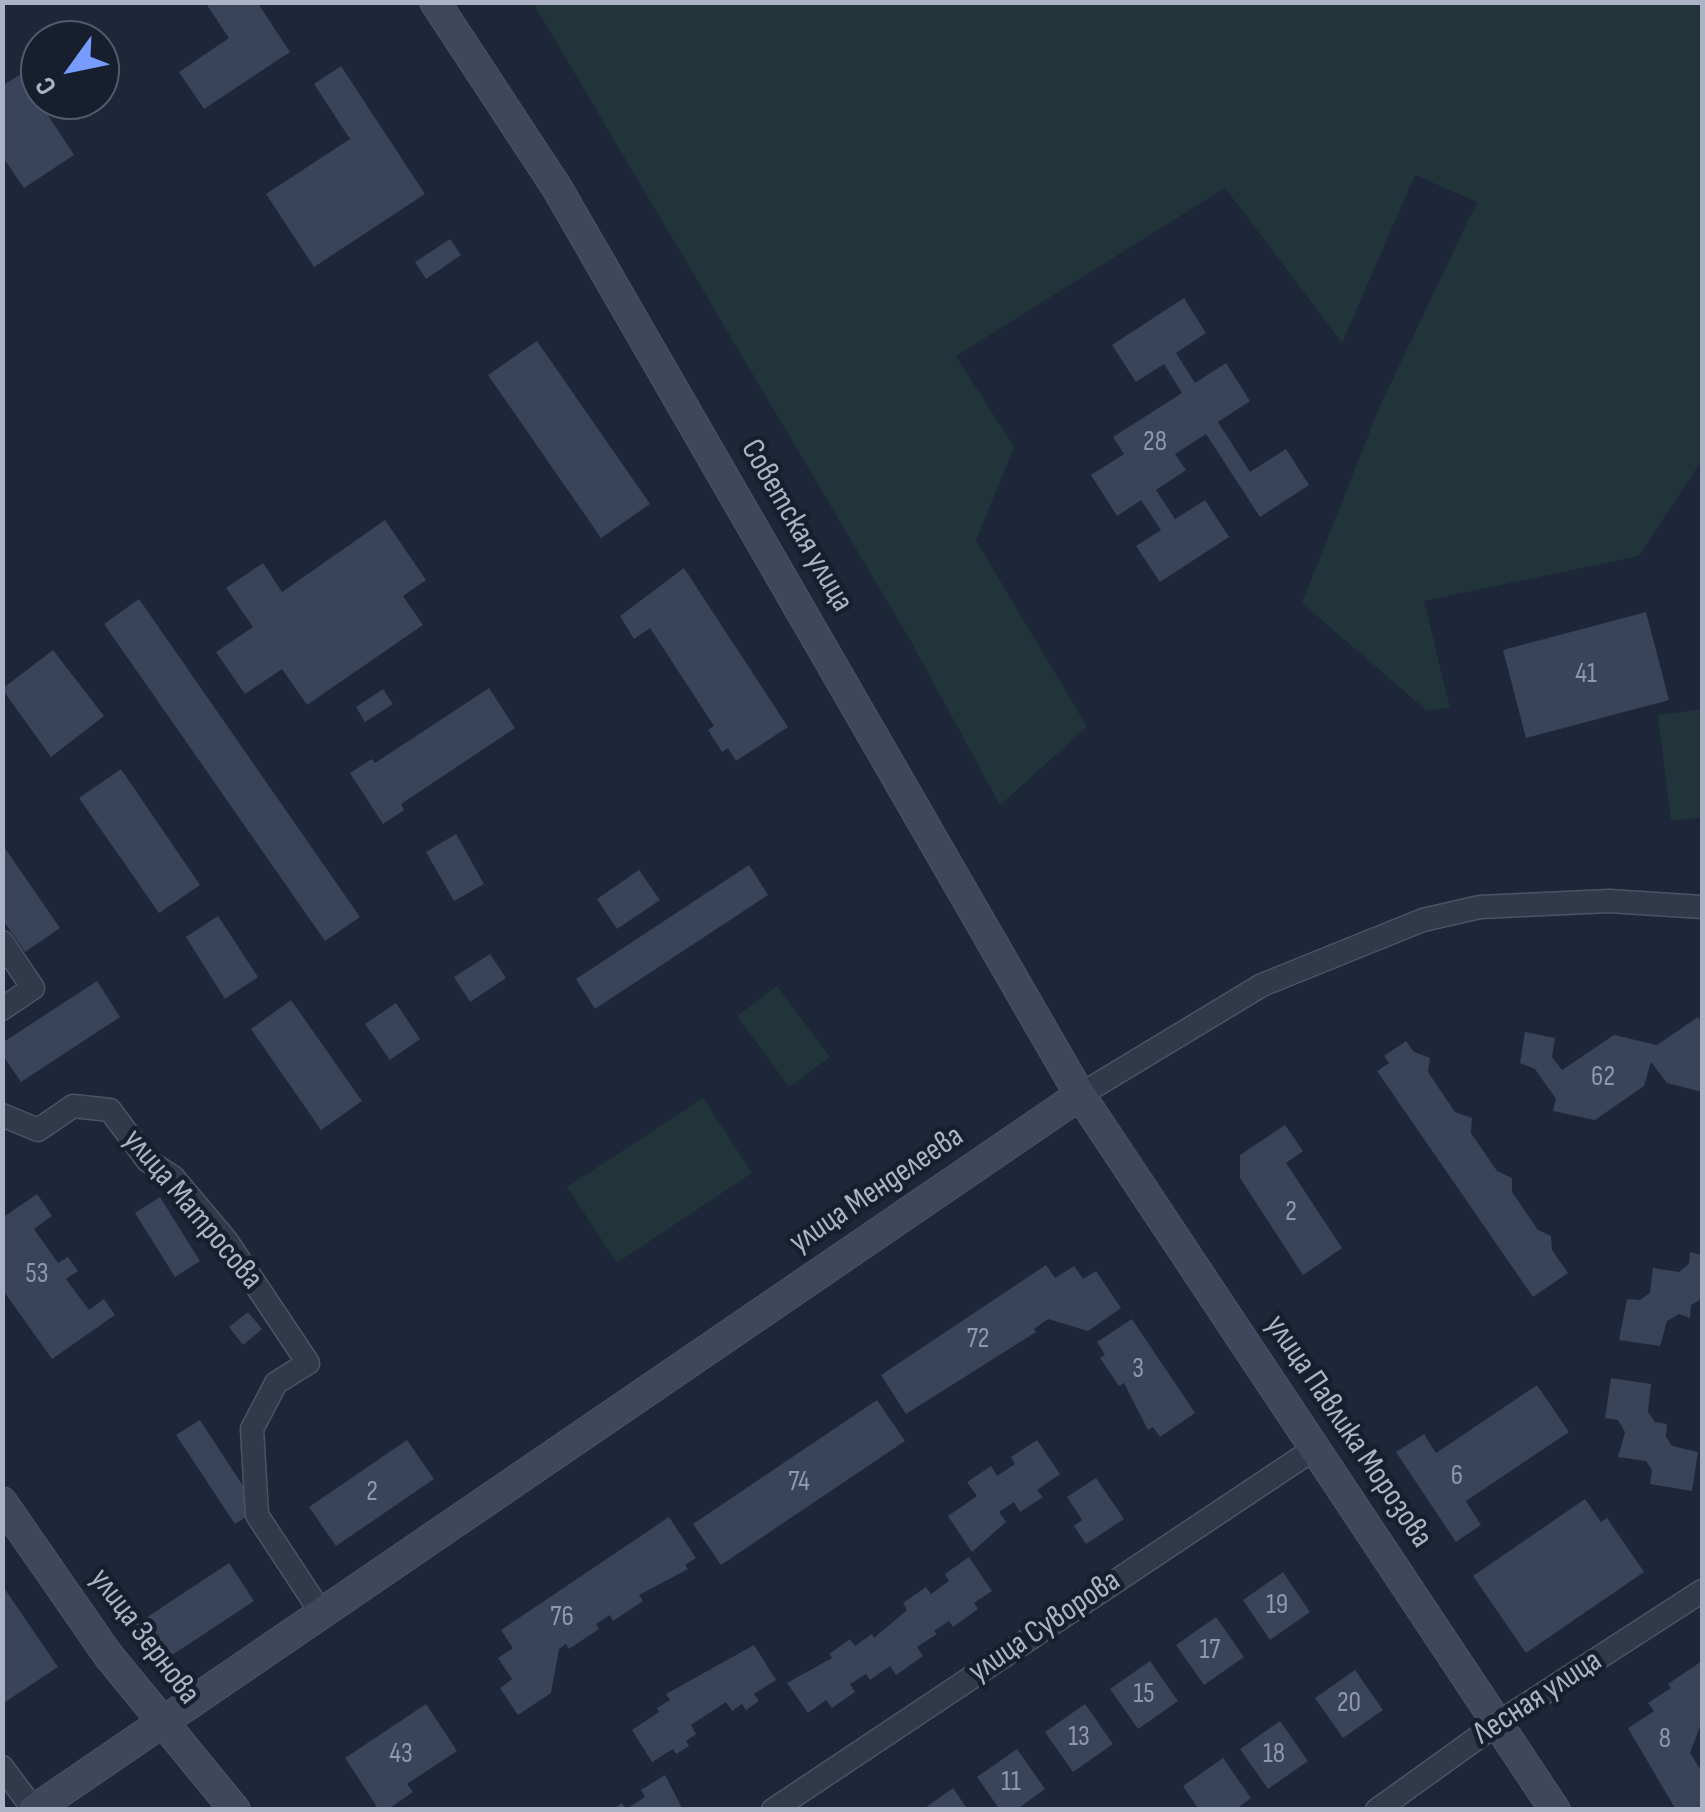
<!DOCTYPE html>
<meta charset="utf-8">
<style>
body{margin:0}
#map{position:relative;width:1705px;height:1812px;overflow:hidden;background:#1e2639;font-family:"Sofia Sans Condensed",sans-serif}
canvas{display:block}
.frame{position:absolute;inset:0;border:5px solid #acb3c7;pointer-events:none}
.north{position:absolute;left:20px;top:20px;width:100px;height:100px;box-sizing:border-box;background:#171e2e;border:2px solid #535a6b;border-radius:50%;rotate:237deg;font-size:28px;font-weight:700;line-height:40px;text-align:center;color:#acb3c7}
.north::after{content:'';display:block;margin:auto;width:35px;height:45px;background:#789bff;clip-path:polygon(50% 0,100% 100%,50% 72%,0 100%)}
</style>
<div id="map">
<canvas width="1705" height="1812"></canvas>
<div class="frame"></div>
<div class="north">С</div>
</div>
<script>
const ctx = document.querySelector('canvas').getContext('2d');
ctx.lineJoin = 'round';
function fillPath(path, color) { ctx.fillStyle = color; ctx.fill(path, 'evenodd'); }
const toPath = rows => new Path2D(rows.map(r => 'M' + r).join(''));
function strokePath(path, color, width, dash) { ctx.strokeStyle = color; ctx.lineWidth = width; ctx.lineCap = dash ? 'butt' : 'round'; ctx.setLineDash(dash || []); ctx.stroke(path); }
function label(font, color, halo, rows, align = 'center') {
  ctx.font = font + ' "Sofia Sans Condensed",sans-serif'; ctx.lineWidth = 9; ctx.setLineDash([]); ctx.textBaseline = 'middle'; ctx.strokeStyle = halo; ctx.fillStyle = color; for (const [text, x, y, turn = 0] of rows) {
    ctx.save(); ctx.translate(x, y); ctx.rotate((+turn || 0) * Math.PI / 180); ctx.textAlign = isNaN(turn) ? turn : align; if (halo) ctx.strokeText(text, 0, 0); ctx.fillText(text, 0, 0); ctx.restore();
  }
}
fillPath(toPath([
 [533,3,1702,3,1702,460,1639,556,1424,601,1450,708,1426,710,1302,603,1379,408,1477,202,1415,175,1342,343,1225,188,956,356,1014,447,976,540,1087,727,1000,805,909,638],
 [1702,709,1702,817,1671,821,1658,715],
 [777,986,830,1057,789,1087,737,1016],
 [703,1098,752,1173,617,1263,567,1187]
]), '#20343a');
fillPath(toPath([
 [205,2,257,2,290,52,204,109,179,72,229,38],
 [341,66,425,194,314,267,266,194,350,139,314,84],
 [21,74,74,155,24,188,2,156,2,86],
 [450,239,461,255,426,279,415,262],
 [1184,298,1206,333,1176,353,1195,383,1226,363,1250,401,1218,422,1250,472,1286,449,1309,485,1260,517,1206,434,1175,454,1186,470,1156,490,1175,519,1205,500,1229,537,1160,582,1136,546,1161,530,1141,500,1117,516,1091,475,1124,454,1113,437,1182,393,1164,364,1136,382,1112,345],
 [537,341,650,504,601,538,488,375],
 [385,520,426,580,403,596,423,625,307,705,282,669,245,694,216,652,253,627,226,588,263,563,282,592],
 [684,568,788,727,736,761,728,748,722,752,708,730,714,726,650,628,634,639,620,616],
 [139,599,360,917,325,941,104,624],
 [1646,612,1669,700,1526,738,1503,650],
 [53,650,104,716,51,757,2,689],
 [489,688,515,728,401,804,404,810,383,824,350,773,372,759,375,763],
 [383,689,393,704,365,722,356,707],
 [121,769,200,885,159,913,79,798],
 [456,834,484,884,454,901,426,852],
 [2,844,60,928,25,952,2,919],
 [749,865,768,895,595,1009,576,979],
 [639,870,660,900,617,929,597,899],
 [218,916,258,977,225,999,186,937],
 [490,954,506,978,470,1002,454,977],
 [97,981,120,1017,21,1082,2,1054,2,1043],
 [291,1000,362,1101,321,1130,251,1029],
 [396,1003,420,1039,390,1060,365,1024],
 [1698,1017,1702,1024,1702,1092,1667,1083,1651,1062,1644,1086,1595,1120,1553,1111,1556,1099,1535,1069,1520,1063,1525,1032,1555,1038,1552,1057,1562,1070,1614,1035,1657,1045],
 [1406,1041,1414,1052,1430,1058,1428,1072,1455,1112,1472,1118,1471,1133,1497,1171,1512,1178,1512,1192,1538,1230,1551,1236,1552,1250,1568,1273,1533,1297,1377,1071,1389,1063,1384,1056],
 [1285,1125,1303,1151,1286,1163,1342,1248,1303,1275,1240,1178,1240,1155],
 [37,1194,52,1216,34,1229,58,1263,68,1257,78,1271,66,1279,89,1310,104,1299,115,1315,52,1359,2,1289,2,1218],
 [160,1197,200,1261,175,1277,135,1213],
 [1690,1252,1702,1255,1702,1299,1691,1305,1690,1318,1679,1314,1667,1321,1660,1346,1619,1340,1627,1299,1640,1300,1650,1293,1653,1268,1679,1272,1689,1264],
 [1046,1265,1055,1278,1074,1266,1083,1279,1096,1271,1121,1308,1088,1331,1048,1319,1034,1329,1036,1332,906,1414,881,1375],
 [248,1312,262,1329,243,1345,229,1327],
 [1132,1319,1195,1413,1160,1437,1153,1427,1148,1430,1124,1383,1119,1386,1100,1358,1105,1355,1097,1342],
 [1611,1378,1651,1384,1648,1412,1655,1422,1667,1424,1666,1437,1672,1446,1698,1452,1692,1491,1650,1484,1652,1470,1646,1461,1618,1457,1625,1432,1618,1420,1605,1418],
 [1537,1385,1569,1432,1466,1501,1481,1525,1456,1542,1396,1452,1424,1434,1436,1453],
 [877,1400,905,1441,721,1565,693,1524],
 [200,1420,258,1509,235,1524,176,1435],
 [407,1440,434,1479,336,1546,309,1507],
 [1037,1440,1060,1474,1037,1490,1043,1497,1020,1512,1014,1502,999,1512,1006,1522,972,1552,948,1516,977,1496,967,1482,991,1466,997,1476,1015,1464,1011,1457],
 [1096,1478,1124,1519,1086,1544,1074,1526,1082,1520,1067,1497],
 [1585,1499,1601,1522,1607,1518,1644,1572,1526,1653,1473,1576],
 [669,1517,696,1558,685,1565,688,1569,639,1595,643,1601,613,1621,610,1615,596,1624,599,1629,569,1649,566,1644,559,1649,551,1693,518,1715,500,1688,512,1679,498,1658,513,1648,501,1630],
 [969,1557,992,1591,974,1603,978,1609,953,1627,949,1621,934,1631,937,1634,917,1647,923,1656,896,1675,890,1666,870,1680,866,1674,850,1684,855,1692,832,1708,826,1700,808,1713,787,1683,832,1658,829,1654,850,1639,855,1646,872,1634,874,1638,907,1610,903,1603,926,1587,931,1594,949,1581,945,1574],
 [229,1563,254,1601,154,1667,129,1629],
 [1283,1572,1310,1612,1270,1640,1243,1600],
 [2,1585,58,1667,2,1704],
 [1216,1617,1244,1657,1204,1685,1176,1645],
 [754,1645,776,1680,754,1694,759,1701,746,1710,742,1704,732,1711,726,1702,691,1725,696,1734,686,1741,689,1746,676,1754,673,1749,652,1762,632,1730,659,1712,657,1708,670,1700,666,1694],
 [1150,1661,1178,1701,1138,1729,1110,1689],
 [1702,1661,1702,1721,1690,1753,1702,1772,1702,1810,1676,1810,1628,1728,1654,1711,1648,1703,1671,1688,1668,1684],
 [1355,1670,1383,1710,1343,1738,1315,1698],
 [426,1704,457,1751,407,1784,413,1792,387,1810,379,1810,345,1758],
 [1085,1704,1113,1744,1073,1772,1045,1732],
 [1280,1721,1308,1761,1268,1789,1240,1749],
 [1017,1749,1045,1789,1016,1810,1000,1810,977,1777],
 [1223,1758,1251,1798,1235,1810,1199,1810,1183,1786],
 [665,1775,683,1810,612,1810,622,1803,626,1809,645,1797,641,1790],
 [953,1788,968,1810,922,1810]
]), '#39435a');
const street = toPath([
 [2,942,33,988,2,1009],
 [1080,1095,1262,985,1423,920,1480,907,1609,901,1702,907],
 [2,1115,38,1130,73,1106,110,1110,148,1161,173,1177,226,1240,308,1363,276,1383,252,1429,257,1515,322,1614],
 [2,1767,34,1810],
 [773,1810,1317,1447],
 [1377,1810,1498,1723,1702,1591]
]);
const secondary = toPath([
 [435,2,557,188,1080,1095,1555,1810],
 [2,1502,108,1655,235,1810],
 [34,1810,1080,1095]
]);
strokePath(street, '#4c5365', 25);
strokePath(secondary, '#4c5365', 32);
strokePath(street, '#32394a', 22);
strokePath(secondary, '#3f475d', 30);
label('28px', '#8f97ac', null, [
 ["28",1155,443],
 ["41",1586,675],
 ["62",1603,1078],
 ["2",1291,1213],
 ["53",37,1275],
 ["72",978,1340],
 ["3",1138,1370],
 ["6",1457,1477],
 ["74",799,1483],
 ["2",372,1493],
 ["19",1277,1606],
 ["76",562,1618],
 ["17",1210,1651],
 ["15",1144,1695],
 ["20",1349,1704],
 ["13",1079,1738],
 ["8",1665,1740],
 ["43",401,1755],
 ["18",1274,1755],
 ["11",1011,1783]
]);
label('32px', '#acb3c7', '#171e2e', [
 ["Советская улица",796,526,60],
 ["улица Менделеева",877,1190,-34],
 ["улица Матросова",192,1210,50],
 ["улица Павлика Морозова",1348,1432,56],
 ["улица Суворова",1045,1627,-34],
 ["улица Зернова",144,1637,53],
 ["Лесная улица",1538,1698,-33]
]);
</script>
